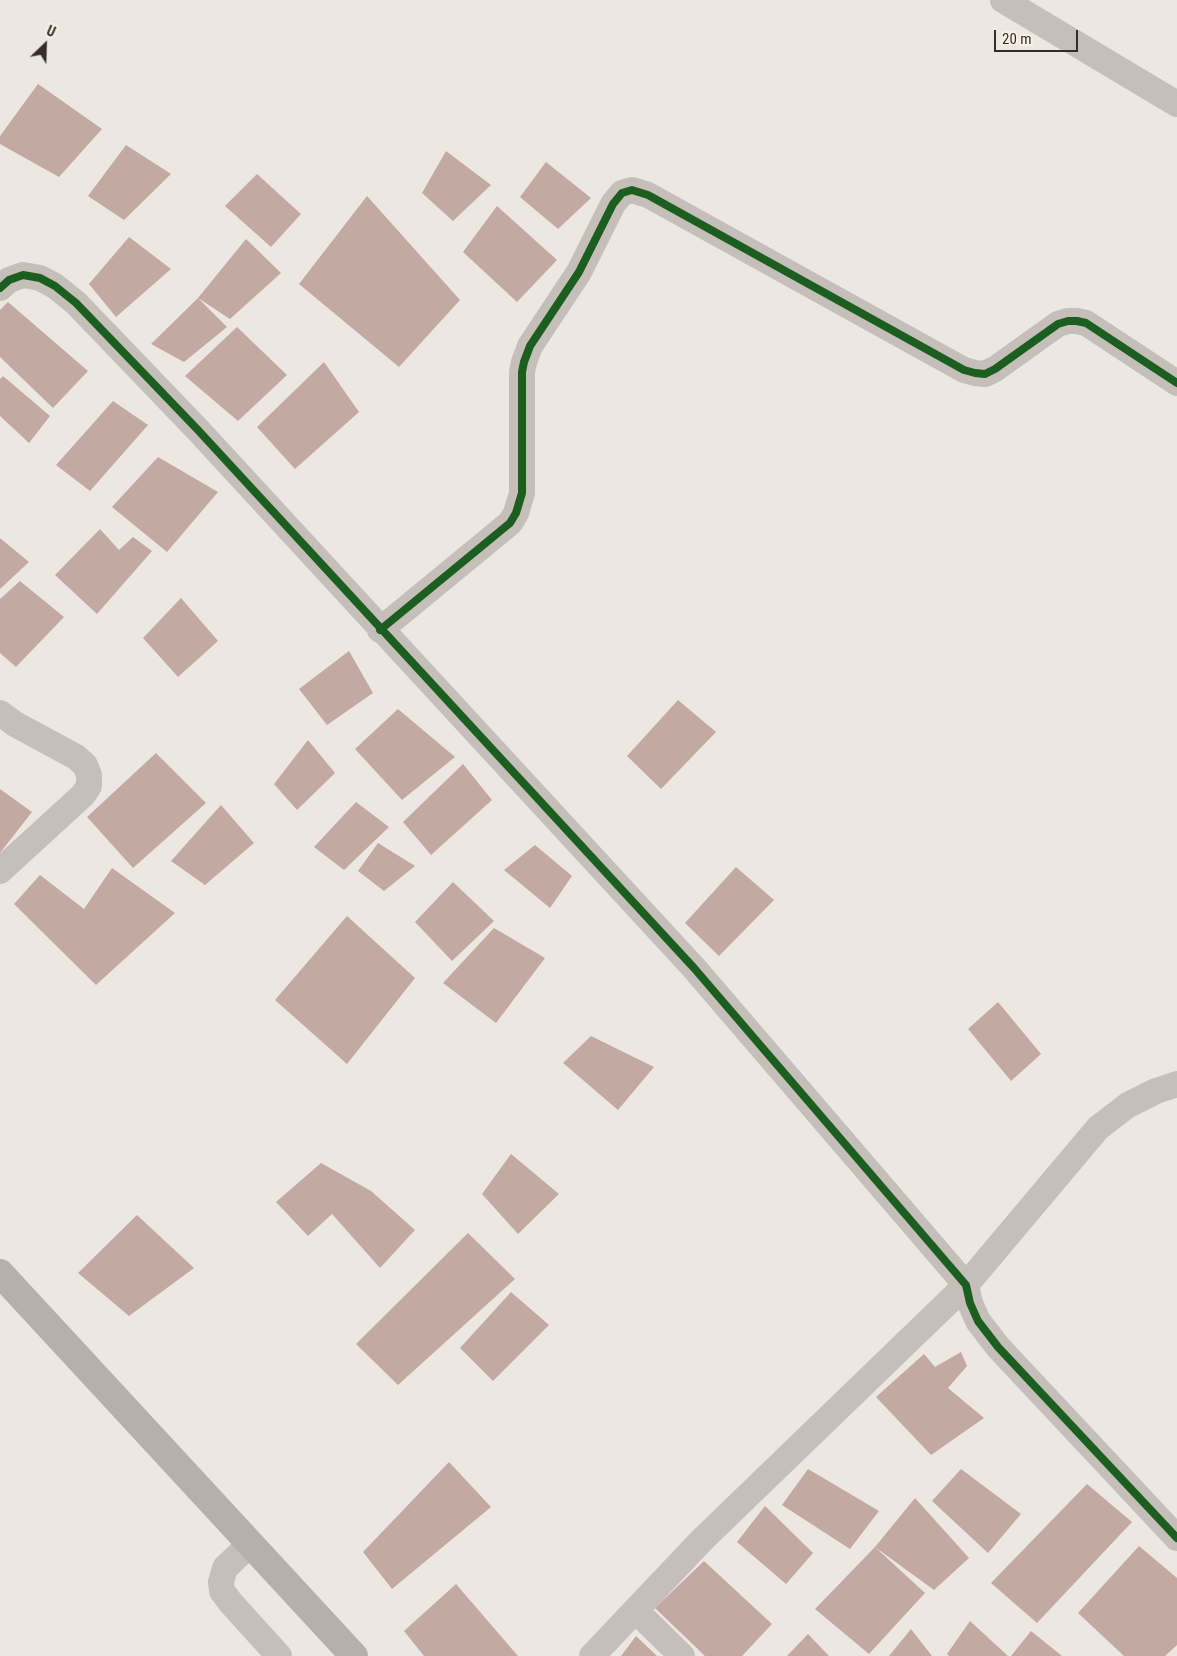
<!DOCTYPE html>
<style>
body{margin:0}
#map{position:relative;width:1177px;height:1656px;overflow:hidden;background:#ede7e1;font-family:"Roboto Condensed",sans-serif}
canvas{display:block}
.north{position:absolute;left:20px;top:20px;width:50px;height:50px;-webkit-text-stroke:4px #faf1e7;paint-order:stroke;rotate:24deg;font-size:14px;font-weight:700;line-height:20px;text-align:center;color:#372c27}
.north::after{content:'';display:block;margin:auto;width:18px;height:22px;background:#372c27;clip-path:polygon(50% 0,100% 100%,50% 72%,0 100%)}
.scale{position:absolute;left:994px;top:30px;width:84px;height:22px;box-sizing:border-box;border:2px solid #372c27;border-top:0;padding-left:6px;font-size:15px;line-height:18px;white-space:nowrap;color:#372c27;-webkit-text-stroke:4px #faf1e7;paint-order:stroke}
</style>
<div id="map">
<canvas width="1177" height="1656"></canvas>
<div class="north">U</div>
<div class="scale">20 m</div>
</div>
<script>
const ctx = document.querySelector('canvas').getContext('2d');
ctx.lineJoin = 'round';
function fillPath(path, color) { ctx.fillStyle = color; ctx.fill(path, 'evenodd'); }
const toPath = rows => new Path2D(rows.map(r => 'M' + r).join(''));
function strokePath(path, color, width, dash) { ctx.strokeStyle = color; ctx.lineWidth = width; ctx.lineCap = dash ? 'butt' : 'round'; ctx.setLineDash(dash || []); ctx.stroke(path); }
fillPath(toPath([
 [38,84,102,129,59,177,0,144,0,136],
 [126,145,171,174,124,220,88,196],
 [446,151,491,185,453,221,422,193],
 [546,162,591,198,558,229,520,197],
 [257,174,301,214,271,247,225,206],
 [367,196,460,300,399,367,299,284],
 [497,206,557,260,517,302,463,252],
 [129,237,171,269,116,317,89,284],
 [246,239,281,273,230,319,198,298,227,327,184,362,151,344,198,298],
 [8,302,88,371,53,408,0,357,0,310],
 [237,327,287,375,238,421,185,376],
 [324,362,359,412,295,469,257,427],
 [3,376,50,416,29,443,0,416,0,379],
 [113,401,148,425,90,491,56,465],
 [158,457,218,492,167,552,112,507],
 [100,529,119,550,133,537,152,551,97,614,55,575],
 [0,538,29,562,0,589],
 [20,581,64,617,16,667,0,653,0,599],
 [181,598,218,641,178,677,143,638],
 [349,651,373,693,327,725,299,689],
 [678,700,716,732,661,789,627,756],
 [398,709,455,757,402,800,355,749],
 [308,740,335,773,297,810,274,784],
 [156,753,206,803,133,868,87,817],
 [463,764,492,800,431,855,403,822],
 [0,789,32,812,0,853],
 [356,802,389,827,344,870,314,847],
 [221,805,254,843,205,885,171,861],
 [378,843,415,866,384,891,358,871],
 [535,845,572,876,550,908,504,870],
 [736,867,774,900,719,956,685,923],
 [112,868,175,913,96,985,14,904,40,875,84,909],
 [453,882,494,921,452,961,415,922],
 [347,916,415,978,347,1064,275,1000],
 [494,928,545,958,496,1023,443,983],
 [998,1002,1041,1054,1011,1081,968,1029],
 [591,1036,654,1067,618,1110,563,1063],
 [511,1154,559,1194,518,1234,482,1194],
 [321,1163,371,1191,415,1230,380,1268,332,1214,308,1236,276,1202],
 [137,1215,194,1268,129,1316,78,1273],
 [468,1233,515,1279,398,1385,356,1344],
 [511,1292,549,1325,493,1381,460,1348],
 [961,1352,967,1366,948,1388,984,1418,931,1455,876,1397,924,1354,935,1367],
 [449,1462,491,1507,392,1589,363,1552],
 [808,1469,879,1511,850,1549,782,1505],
 [961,1469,1021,1514,988,1553,932,1501],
 [1087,1484,1132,1522,1037,1623,991,1583],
 [915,1498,969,1558,934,1590,875,1547],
 [765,1506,813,1553,786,1584,737,1542],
 [1139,1546,1177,1578,1177,1645,1165,1656,1124,1656,1078,1613],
 [875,1547,925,1593,869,1654,815,1609],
 [704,1561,772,1624,742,1656,705,1656,655,1608],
 [456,1584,518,1656,424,1656,404,1631],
 [970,1621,1008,1656,949,1656,947,1654],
 [911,1629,932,1656,889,1656],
 [1031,1631,1062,1656,1011,1656],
 [808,1634,829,1656,787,1656],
 [636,1636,657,1656,621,1656]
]), '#c2a9a1');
strokePath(toPath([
 [1003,0,1177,104],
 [0,288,9,280,23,275,40,278,55,286,76,303,197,429,694,968,966,1285,970,1303,978,1321,998,1347,1177,1538],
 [380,630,510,523,516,513,522,493,522,372,524,362,530,346,579,272,613,204,622,193,632,190,648,195,964,370,975,373,985,374,995,369,1058,324,1068,321,1077,321,1086,323,1177,383],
 [0,713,15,724,76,757,85,765,89,775,89,786,83,795,0,871],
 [250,1544,225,1568,221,1582,222,1591,231,1603,279,1656],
 [636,1611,682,1656],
 [592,1656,703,1539,966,1285,1098,1128,1128,1105,1156,1091,1177,1084]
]), '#c6bfb9', 26);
strokePath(toPath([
 [0,1273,354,1656]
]), '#b7afa9', 28);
strokePath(toPath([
 [0,288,9,280,23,275,40,278,55,286,76,303,197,429,694,968,966,1285,970,1303,978,1321,998,1347,1177,1538],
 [380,630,510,523,516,513,522,493,522,372,524,362,530,346,579,272,613,204,622,193,632,190,648,195,964,370,975,373,985,374,995,369,1058,324,1068,321,1077,321,1086,323,1177,383]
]), '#1b5e20', 8);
</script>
